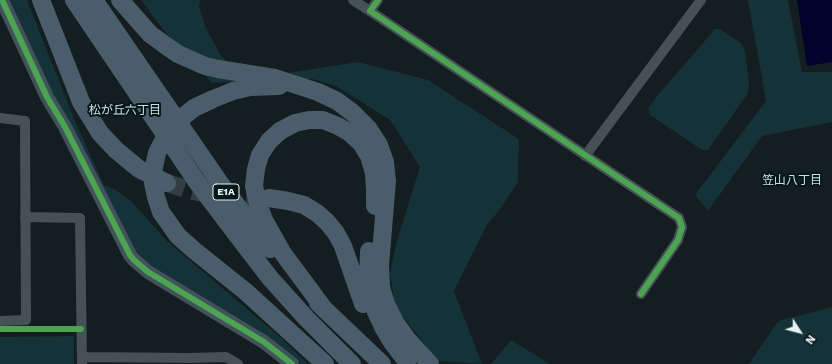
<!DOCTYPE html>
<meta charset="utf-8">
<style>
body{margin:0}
#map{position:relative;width:832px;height:364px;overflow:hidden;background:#141d1f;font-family:"Work Sans",sans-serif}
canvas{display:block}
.north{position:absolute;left:780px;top:312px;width:40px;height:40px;-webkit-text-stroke:3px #06171a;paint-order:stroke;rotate:126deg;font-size:11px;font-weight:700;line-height:16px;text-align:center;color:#e8f2f5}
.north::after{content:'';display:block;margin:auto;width:14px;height:18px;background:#e8f2f5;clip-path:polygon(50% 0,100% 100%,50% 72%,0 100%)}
</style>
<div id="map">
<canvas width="832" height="364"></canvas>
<div class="north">N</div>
</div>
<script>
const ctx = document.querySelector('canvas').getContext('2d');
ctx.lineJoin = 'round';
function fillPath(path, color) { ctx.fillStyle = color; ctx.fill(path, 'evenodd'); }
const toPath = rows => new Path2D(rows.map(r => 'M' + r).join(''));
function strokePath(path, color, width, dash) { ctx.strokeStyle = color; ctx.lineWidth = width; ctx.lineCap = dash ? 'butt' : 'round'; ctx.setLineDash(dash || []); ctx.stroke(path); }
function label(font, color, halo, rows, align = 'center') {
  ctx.font = font + ' "Work Sans","Noto Sans JP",sans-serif'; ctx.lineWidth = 4; ctx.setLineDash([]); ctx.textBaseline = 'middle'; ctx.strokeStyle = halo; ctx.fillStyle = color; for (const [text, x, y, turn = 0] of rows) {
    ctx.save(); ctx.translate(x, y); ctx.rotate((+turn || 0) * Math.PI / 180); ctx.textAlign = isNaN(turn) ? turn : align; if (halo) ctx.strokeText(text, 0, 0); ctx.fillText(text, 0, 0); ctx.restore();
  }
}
fillPath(toPath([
 [10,0,27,0,75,121,104,185,116,190,131,201,167,241,280,337,308,364,301,364,264,334,144,262,133,247,52,93],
 [141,0,200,0,199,7,206,28,221,56,248,79,358,62,428,80,519,139,518,182,501,208,487,225,454,291,482,364,437,361,395,306,390,273,397,240,420,167,390,120,336,86,312,79,212,83,166,33],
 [748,0,788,0,802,72,832,72,832,122,762,136,708,211,695,195,766,101],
 [715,29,720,29,741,43,745,50,749,83,748,93,708,150,702,150,650,115,648,109,657,96],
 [832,307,832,364,749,364,778,321],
 [74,336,74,364,0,364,0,337],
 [511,340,550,364,491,364]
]), '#143237');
fillPath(toPath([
 [797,0,832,0,832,62,807,66]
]), '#02032d');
strokePath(toPath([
 [167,183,193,191,218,196,269,198]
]), '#343d3f', 18, [18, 9]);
strokePath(toPath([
 [353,0,370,11],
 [378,0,370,11,679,218,682,227,678,240,641,294],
 [0,118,25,121,26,320,0,321],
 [585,156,701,0],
 [25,217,80,218,82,364],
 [82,357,191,358,226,357,238,364]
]), '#455057', 10);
strokePath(toPath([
 [2,0,47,97,65,127,130,255,134,260,148,272,264,342,292,364]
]), '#42525a', 14);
strokePath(toPath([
 [41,0,81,102,100,133,116,150,139,169,167,183],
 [74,0,197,182,237,235,270,278,306,318,352,364],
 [94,0,222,186,270,249],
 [120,0,150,34,165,45,178,54,205,66,218,69,275,78,318,92,337,101,353,113,368,128,379,145,385,162,387,181,380,265,381,287,386,304,395,322,407,339,430,364],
 [279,86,250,87,233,91,213,99,194,108,184,116,173,127,164,139,157,153,154,167,153,183,156,197,161,212,178,236,195,251,245,291,325,364],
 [269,198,288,201,304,205,317,213,327,222,336,233,343,246,363,304],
 [369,251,368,282,376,312,383,327,392,342,407,362],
 [318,303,382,364],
 [325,310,282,252,264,220,258,204,254,186,256,169,260,155,269,141,280,131,295,123,309,120,323,120,338,126,350,133,361,143,369,156,374,173,375,190,375,206]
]), '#495e6a', 18);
strokePath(toPath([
 [2,0,47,97,65,127,130,255,134,260,148,272,264,342,292,364],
 [378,0,370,11,679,218,682,227,678,240,641,294],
 [0,329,81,329]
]), '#4ca352', 6);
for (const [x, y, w] of [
 [226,192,26]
]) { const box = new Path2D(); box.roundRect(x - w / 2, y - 8, w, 16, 3); ctx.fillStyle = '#06171a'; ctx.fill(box); strokePath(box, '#e8f2f5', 1); }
label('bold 10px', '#e8f2f5', null, [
 ["E1A",226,192]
]);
label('12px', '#cbe0e5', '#06171a', [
 ["松が丘六丁目",125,110],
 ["笠山八丁目",792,180]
]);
</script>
